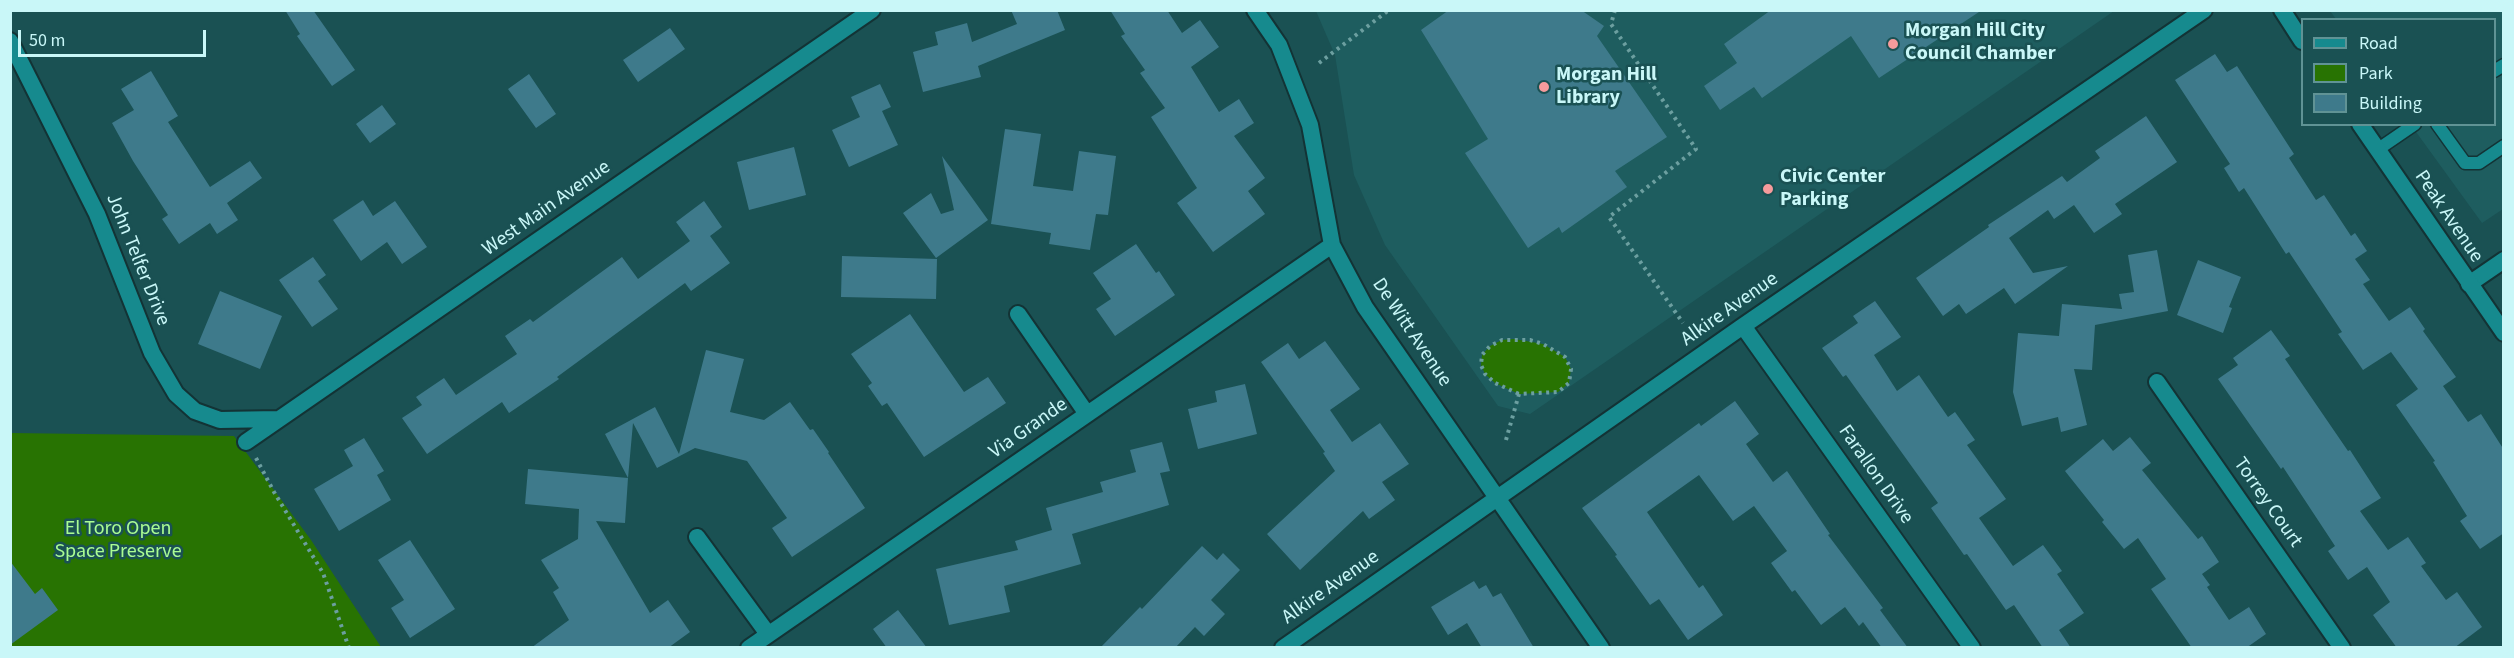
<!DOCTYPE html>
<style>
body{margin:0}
#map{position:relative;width:2514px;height:658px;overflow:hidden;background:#1a5153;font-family:"Source Sans 3",sans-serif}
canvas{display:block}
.frame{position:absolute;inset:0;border:12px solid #c9f7f8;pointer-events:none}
.legend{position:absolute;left:2301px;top:18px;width:195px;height:108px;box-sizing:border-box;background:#1a5153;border:2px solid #609395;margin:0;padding:8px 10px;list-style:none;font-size:18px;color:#c9f7f8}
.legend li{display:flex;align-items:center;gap:12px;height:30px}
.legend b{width:30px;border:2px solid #609395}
.scale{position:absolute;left:18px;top:30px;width:188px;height:27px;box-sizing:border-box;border:3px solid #c9f7f8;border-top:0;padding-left:8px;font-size:18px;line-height:21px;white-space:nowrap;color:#c9f7f8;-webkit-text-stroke:4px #1a5153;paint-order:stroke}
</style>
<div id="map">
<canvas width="2514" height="658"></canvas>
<div class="frame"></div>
<ul class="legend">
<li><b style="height:8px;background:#168a8e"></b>Road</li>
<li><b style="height:16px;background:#287302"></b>Park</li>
<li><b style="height:16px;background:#3e7a8b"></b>Building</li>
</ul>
<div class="scale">50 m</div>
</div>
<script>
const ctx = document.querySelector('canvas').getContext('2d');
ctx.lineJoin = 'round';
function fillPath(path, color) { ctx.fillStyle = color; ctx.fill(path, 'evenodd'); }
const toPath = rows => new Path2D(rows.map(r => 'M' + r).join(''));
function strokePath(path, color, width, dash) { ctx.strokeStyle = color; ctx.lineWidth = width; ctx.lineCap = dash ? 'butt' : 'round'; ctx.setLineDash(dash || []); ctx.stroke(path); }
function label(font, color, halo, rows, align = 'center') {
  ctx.font = font + ' "Source Sans 3",sans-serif'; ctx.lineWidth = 5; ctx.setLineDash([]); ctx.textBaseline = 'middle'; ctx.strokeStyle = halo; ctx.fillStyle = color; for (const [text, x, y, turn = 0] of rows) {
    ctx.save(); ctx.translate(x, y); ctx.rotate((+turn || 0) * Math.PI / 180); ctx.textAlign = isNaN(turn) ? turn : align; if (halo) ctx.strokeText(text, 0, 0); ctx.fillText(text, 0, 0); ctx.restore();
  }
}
fillPath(toPath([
 [1316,11,2114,11,1530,414,1498,406,1385,245,1354,175,1335,55],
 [2330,11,2503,11,2503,209,2482,223,2411,125,2494,124,2494,20,2336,19]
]), '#1e5d5f');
fillPath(toPath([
 [1514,339,1543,344,1565,357,1571,369,1569,383,1558,392,1519,394,1495,383,1485,374,1481,365,1482,355,1490,346,1502,340],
 [11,433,234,436,311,540,381,647,11,648]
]), '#287302');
fillPath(toPath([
 [285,10,313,10,355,70,332,86,297,36,300,34],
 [1011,10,1057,10,1065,30,978,66,981,77,923,92,913,52,938,45,935,32,967,23,972,42,1017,24],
 [1110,10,1167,10,1182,33,1200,20,1219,47,1191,67,1219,112,1239,99,1254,123,1234,136,1265,178,1248,191,1265,214,1213,252,1177,203,1197,188,1151,117,1165,108,1140,73,1145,70,1121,36,1125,34],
 [1449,10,1581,10,1604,26,1597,36,1667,137,1615,171,1627,187,1562,233,1559,227,1528,248,1465,153,1488,139,1421,30],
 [1771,10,1982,10,1879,78,1851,36,1762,98,1754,87,1720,110,1704,86,1737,63,1724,44],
 [670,28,685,49,638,82,623,60],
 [2215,54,2227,72,2237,66,2294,154,2289,158,2316,200,2324,195,2351,236,2355,233,2367,251,2355,259,2370,280,2363,284,2389,321,2410,307,2425,329,2423,331,2456,377,2443,386,2468,422,2481,414,2504,450,2504,533,2480,549,2460,521,2467,516,2433,462,2435,461,2396,405,2418,389,2391,352,2363,370,2338,334,2342,332,2289,252,2286,254,2244,188,2239,192,2224,168,2230,164,2175,80],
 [151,71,178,116,168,122,210,187,250,161,262,178,227,203,238,220,217,234,210,223,179,244,162,219,168,215,133,161,112,123,134,110,121,89],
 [529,74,556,114,536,128,508,89],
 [880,84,891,107,882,111,898,145,849,167,832,130,860,117,851,97],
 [382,105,396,124,370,143,356,124],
 [2146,116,2177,162,2115,204,2122,214,2094,233,2074,205,2054,219,2048,210,2009,238,2033,273,2068,266,2015,304,2004,288,1966,314,1959,304,1943,316,1916,278,1989,227,1988,225,2062,176,2067,182,2100,158,2095,151],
 [1005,129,1041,134,1033,186,1073,191,1079,151,1116,156,1108,215,1096,214,1090,250,1049,244,1051,233,991,224],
 [794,147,806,195,749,210,737,162],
 [942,156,988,220,936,258,903,213,931,193,941,214,954,210],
 [363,200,373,216,395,201,427,247,402,264,387,242,361,261,333,220],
 [704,201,722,227,710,236,730,263,691,291,685,283,557,377,559,379,509,413,502,402,427,454,402,418,422,405,416,397,444,378,456,395,517,354,505,336,530,319,533,322,622,257,638,279,690,241,676,222],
 [1136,244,1156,273,1159,271,1175,295,1115,336,1096,309,1111,299,1093,273],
 [2157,250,2168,311,2095,325,2092,370,2074,369,2087,425,2061,432,2058,417,2022,426,2013,392,2018,333,2059,336,2062,304,2122,309,2119,294,2134,292,2128,255],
 [842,256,937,259,936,299,841,297],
 [313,257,326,275,318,281,338,309,312,327,279,280],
 [2198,260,2241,277,2229,307,2232,308,2223,333,2177,315],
 [220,291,282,316,260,369,198,344],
 [1875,301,1901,337,1874,355,1897,391,1919,375,1948,417,1955,412,1975,440,1967,445,2006,499,1979,518,2013,566,2043,545,2062,571,2057,574,2084,613,2059,630,2071,648,2043,648,2014,605,2006,610,1967,554,1964,555,1931,508,1938,503,1846,375,1843,377,1822,348,1858,323,1853,316],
 [910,314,964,392,988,377,1006,403,924,457,887,403,882,406,868,386,872,383,851,354],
 [2271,330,2290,356,2285,359,2348,451,2350,450,2381,498,2360,511,2388,550,2408,537,2426,563,2421,566,2446,600,2457,592,2482,627,2454,648,2397,648,2373,615,2390,602,2367,567,2348,580,2328,551,2335,546,2283,467,2281,469,2218,379,2238,365,2233,358],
 [1325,341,1360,389,1330,410,1352,442,1380,423,1409,464,1382,482,1395,500,1369,519,1363,511,1300,570,1267,534,1335,471,1323,453,1325,452,1261,362,1288,343,1299,359],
 [706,350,744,359,730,412,764,420,790,402,810,430,813,429,829,452,828,453,865,508,792,557,772,528,787,518,747,461,695,448,657,468,633,423,628,478,605,434,655,407,679,454],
 [1245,384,1257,434,1198,449,1188,409,1217,402,1215,391],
 [1735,401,1759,434,1746,444,1773,482,1787,471,1830,534,1828,535,1883,608,1880,610,1908,648,1882,648,1863,622,1859,626,1845,607,1821,625,1795,590,1792,592,1771,563,1787,551,1754,506,1733,521,1699,475,1647,512,1699,588,1703,585,1723,615,1688,640,1659,599,1650,605,1615,556,1617,555,1582,508,1699,423,1701,426],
 [2130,437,2151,463,2142,470,2198,539,2202,536,2219,562,2202,574,2210,585,2207,587,2229,620,2249,607,2266,634,2246,648,2192,648,2151,589,2166,579,2138,538,2124,549,2102,522,2104,520,2065,471,2103,439,2113,451],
 [364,438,384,471,377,475,391,500,339,531,314,489,353,466,344,450],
 [1162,442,1170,471,1160,473,1169,505,1072,534,1081,564,1004,586,1010,612,949,625,936,569,1018,550,1015,541,1052,530,1046,508,1103,492,1100,482,1136,472,1130,450],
 [528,469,628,478,625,523,596,521,650,613,668,600,690,632,668,648,531,648,569,620,553,592,559,588,541,560,578,539,579,509,525,504],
 [410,540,455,609,410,638,391,608,404,600,378,560],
 [1202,546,1217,560,1223,553,1240,570,1211,600,1225,614,1204,636,1195,627,1175,648,1100,648,1140,607,1142,609],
 [10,561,35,594,42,588,58,610,10,645],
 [1474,581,1479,589,1486,585,1493,597,1501,593,1534,648,1482,648,1467,623,1448,635,1431,607],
 [898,610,918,636,927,648,887,648,873,629]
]), '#3e7a8b');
const service = toPath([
 [2494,71,2504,65],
 [2437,124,2465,163,2479,163,2504,146],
 [2377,150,2415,124]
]);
const minor = toPath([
 [1255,10,1279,45,1310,125,1332,245,1365,307,1601,648],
 [10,41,97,214,152,353,176,394,195,411,220,420,278,419],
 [2469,284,2504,260],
 [1018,314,1087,414],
 [1743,326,1972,648],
 [2157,382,2342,648],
 [246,442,872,10],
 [697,537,768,634],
 [749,648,1332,245],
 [1283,648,1743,326,2204,10]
]);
const tertiary = toPath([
 [2282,10,2302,41],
 [2360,124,2504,333]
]);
strokePath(service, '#133335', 15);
strokePath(minor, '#133335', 20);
strokePath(tertiary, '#133335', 20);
strokePath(toPath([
 [1615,10,1611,24,1696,149,1609,217,1683,323],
 [1319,63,1389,10],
 [1506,440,1519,394,1558,392,1569,383,1571,369,1565,357,1543,344,1530,340,1502,340,1490,346,1482,355,1481,365,1485,374,1495,383,1519,394],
 [256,458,274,492,323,573,349,648]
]), '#6c9fa0', 4, [3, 4.5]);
strokePath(service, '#168a8e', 12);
strokePath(minor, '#168a8e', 16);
strokePath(tertiary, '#168a8e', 16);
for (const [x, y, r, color] of [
 [1893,44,6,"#f59b9c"],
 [1544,87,6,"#f59b9c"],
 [1768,189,6,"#f59b9c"]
]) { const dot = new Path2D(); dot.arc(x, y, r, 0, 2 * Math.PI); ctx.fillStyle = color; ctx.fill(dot); strokePath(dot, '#1a5153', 2); }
label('bold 20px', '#c9f7f8', '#1a5153', [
 ["Morgan Hill City",1905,32],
 ["Council Chamber",1905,55],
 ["Morgan Hill",1556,76],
 ["Library",1556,99],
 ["Civic Center",1780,178],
 ["Parking",1780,201]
], 'left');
label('20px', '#c9f7f8', '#1a5153', [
 ["West Main Avenue",547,209,-35],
 ["Peak Avenue",2448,217,56],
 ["John Telfer Drive",137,260,68],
 ["Alkire Avenue",1730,310,-35],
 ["De Witt Avenue",1411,333,56],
 ["Via Grande",1029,429,-35],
 ["Farallon Drive",1875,475,55],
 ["Torrey Court",2267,503,55],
 ["Alkire Avenue",1331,588,-35]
]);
label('20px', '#aafc92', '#1a5153', [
 ["El Toro Open",118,530],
 ["Space Preserve",118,553]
]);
</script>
